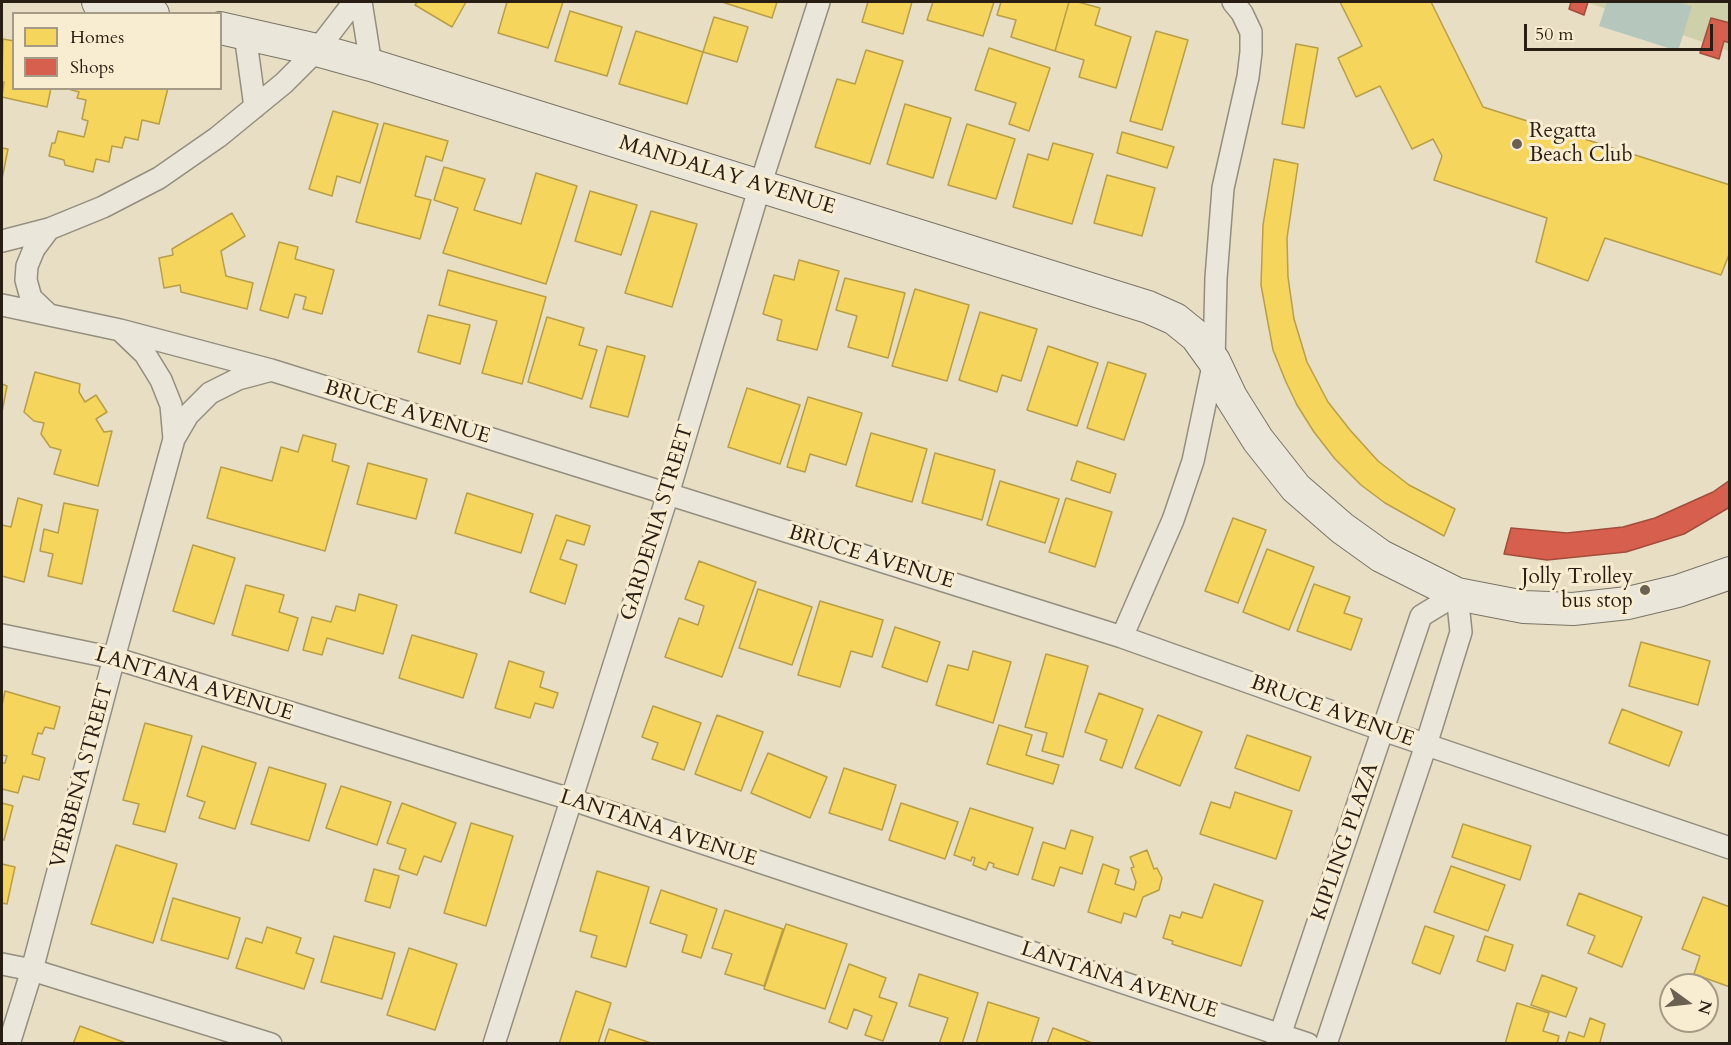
<!DOCTYPE html>
<style>
body{margin:0}
#map{position:relative;width:1731px;height:1045px;overflow:hidden;background:#e7dec4;font-family:Cardo,serif}
canvas{display:block}
.frame{position:absolute;inset:0;border:3px solid #281e14;pointer-events:none}
.legend{position:absolute;left:12px;top:12px;width:210px;height:78px;box-sizing:border-box;background:#f8edd0;border:2px solid #a59a85;margin:0;padding:8px 10px;list-style:none;font-size:18px;color:#281e14}
.legend li{display:flex;align-items:center;gap:12px;height:30px}
.legend b{width:30px;border:2px solid #a59a85}
.north{position:absolute;left:1659px;top:973px;width:60px;height:60px;box-sizing:border-box;background:#f8edd0;border:2px solid #a59a85;border-radius:50%;rotate:105deg;font-size:16px;font-weight:700;line-height:24px;text-align:center;color:#281e14}
.north::after{content:'';display:block;margin:auto;width:21px;height:27px;background:#6b6152;clip-path:polygon(50% 0,100% 100%,50% 72%,0 100%)}
.scale{position:absolute;left:1524px;top:24px;width:189px;height:27px;box-sizing:border-box;border:3px solid #281e14;border-top:0;padding-left:8px;font-size:18px;line-height:21px;white-space:nowrap;color:#281e14;-webkit-text-stroke:4px #f8edd0;paint-order:stroke}
</style>
<div id="map">
<canvas width="1731" height="1045"></canvas>
<div class="frame"></div>
<ul class="legend">
<li><b style="height:16px;background:#f6d55c"></b>Homes</li>
<li><b style="height:16px;background:#d6604d"></b>Shops</li>
</ul>
<div class="north">N</div>
<div class="scale">50 m</div>
</div>
<script>
const ctx = document.querySelector('canvas').getContext('2d');
ctx.lineJoin = 'round';
function fillPath(path, color) { ctx.fillStyle = color; ctx.fill(path, 'evenodd'); }
const toPath = rows => new Path2D(rows.map(r => 'M' + r).join(''));
function strokePath(path, color, width, dash) { ctx.strokeStyle = color; ctx.lineWidth = width; ctx.lineCap = dash ? 'butt' : 'round'; ctx.setLineDash(dash || []); ctx.stroke(path); }
function label(font, color, halo, rows, align = 'center') {
  ctx.font = font + ' Cardo,serif'; ctx.lineWidth = 6; ctx.setLineDash([]); ctx.textBaseline = 'middle'; ctx.strokeStyle = halo; ctx.fillStyle = color; for (const [text, x, y, turn = 0] of rows) {
    ctx.save(); ctx.translate(x, y); ctx.rotate((+turn || 0) * Math.PI / 180); ctx.textAlign = isNaN(turn) ? turn : align; if (halo) ctx.strokeText(text, 0, 0); ctx.fillText(text, 0, 0); ctx.restore();
  }
}
fillPath(toPath([
 [1586,2,1729,2,1729,51]
]), '#cdd0a8');
fillPath(toPath([
 [1607,2,1678,2,1692,6,1678,51,1599,26]
]), '#b5c6bc');
const homes = toPath([
 [417,2,466,2,452,27,415,5,417,2],
 [507,2,563,2,548,48,498,33,507,2],
 [722,2,777,2,772,18,722,2],
 [868,2,912,2,903,34,862,22,868,2],
 [933,2,994,2,983,36,927,20,933,2],
 [1001,2,1069,2,1055,51,1011,37,1016,20,997,15,1001,2],
 [1069,2,1078,2,1100,8,1095,25,1131,37,1116,88,1079,77,1084,60,1055,51,1069,2],
 [1340,2,1431,2,1483,107,1730,185,1730,252,1721,275,1605,238,1588,281,1536,262,1547,218,1434,180,1442,156,1433,139,1412,149,1380,86,1356,97,1338,58,1362,46,1340,2],
 [570,11,622,27,607,76,555,61,570,11],
 [714,17,748,27,737,62,703,52,714,17],
 [636,31,703,52,687,104,619,84,636,31],
 [1156,31,1188,40,1162,130,1130,121,1156,31],
 [3,39,14,41,14,88,51,88,47,107,2,97,4,82,2,82,3,39],
 [1296,44,1318,48,1304,128,1282,124,1296,44],
 [989,48,1050,68,1029,131,1009,124,1016,103,975,90,989,48],
 [866,50,903,61,870,164,815,147,837,79,855,84,866,50],
 [65,88,168,88,159,124,142,120,138,140,125,137,122,148,112,146,109,162,96,159,93,172,65,165,64,160,49,156,52,143,55,143,58,131,84,137,88,121,82,119,86,100,77,98,79,92,65,88],
 [905,104,951,118,933,178,887,164,905,104],
 [333,111,378,124,360,183,337,176,332,196,309,189,333,111],
 [384,123,448,141,442,161,426,156,415,196,431,200,420,239,356,222,384,123],
 [967,124,1015,139,996,199,948,185,967,124],
 [1122,132,1174,147,1167,168,1117,153,1122,132],
 [1053,143,1093,154,1072,224,1013,207,1028,154,1048,160,1053,143],
 [2,148,8,149,2,179,2,148],
 [1274,159,1298,164,1287,238,1288,277,1294,319,1307,362,1328,402,1350,430,1378,461,1409,485,1455,509,1444,536,1385,503,1361,485,1335,459,1314,432,1297,405,1286,382,1273,350,1261,285,1263,225,1274,159],
 [444,167,485,179,474,210,521,224,536,173,577,186,546,284,443,253,458,208,434,200,444,167],
 [1107,175,1155,188,1142,236,1094,223,1107,175],
 [590,191,637,205,621,255,575,241,590,191],
 [651,211,697,224,672,307,625,293,651,211],
 [232,213,245,236,221,251,226,276,253,283,247,309,181,292,180,285,164,288,159,258,173,255,172,249,232,213],
 [279,242,298,247,295,259,334,270,322,314,303,309,306,297,295,294,288,318,260,310,279,242],
 [799,260,839,271,817,350,777,340,782,320,763,314,774,275,794,280,799,260],
 [448,270,546,297,522,384,482,373,497,321,439,305,448,270],
 [845,278,905,293,888,358,848,347,857,316,836,310,845,278],
 [915,289,969,305,947,381,892,366,915,289],
 [980,312,1037,329,1021,381,1002,375,997,392,959,380,980,312],
 [428,315,470,325,460,364,418,352,428,315],
 [547,317,584,328,579,345,597,350,582,399,528,382,547,317],
 [607,346,645,356,628,417,590,407,607,346],
 [1048,346,1098,363,1077,426,1027,410,1048,346],
 [1108,362,1146,374,1124,440,1087,428,1108,362],
 [35,372,80,384,79,392,85,402,96,395,107,412,96,419,104,432,112,431,98,486,54,474,61,450,50,447,41,434,44,423,34,421,24,412,35,372],
 [2,384,7,386,2,412,2,384],
 [747,388,800,405,780,464,728,447,747,388],
 [808,397,862,413,846,465,810,454,805,472,787,467,808,397],
 [871,433,927,449,912,502,856,486,871,433],
 [303,435,336,444,332,461,349,466,325,551,207,518,221,467,272,481,281,447,298,452,303,435],
 [935,453,995,470,982,520,922,503,935,453],
 [1077,461,1116,474,1110,493,1071,480,1077,461],
 [368,463,427,479,416,519,357,504,368,463],
 [1000,481,1059,499,1045,543,987,525,1000,481],
 [467,493,533,514,521,553,455,533,467,493],
 [18,498,42,505,24,582,2,576,2,525,11,527,18,498],
 [1066,498,1112,512,1095,567,1049,552,1066,498],
 [64,503,98,510,82,584,48,576,53,554,40,551,44,529,58,533,64,503],
 [556,515,590,526,584,545,567,540,560,559,577,565,565,604,530,592,556,515],
 [1233,518,1266,530,1238,603,1205,591,1233,518],
 [193,545,235,558,214,624,173,611,193,545],
 [1267,549,1314,567,1289,630,1243,612,1267,549],
 [699,561,756,582,722,677,665,657,679,618,698,625,704,606,685,599,699,561],
 [1314,584,1350,597,1344,613,1362,619,1351,650,1297,631,1314,584],
 [246,585,284,595,279,612,298,618,288,651,232,635,246,585],
 [758,589,812,607,792,665,739,648,758,589],
 [359,594,397,605,383,654,327,638,322,655,303,650,312,617,331,622,336,606,355,611,359,594],
 [820,601,883,620,872,657,851,651,840,687,798,675,820,601],
 [895,627,940,642,927,682,882,667,895,627],
 [412,635,477,654,463,698,399,678,412,635],
 [1641,642,1710,661,1698,705,1629,686,1641,642],
 [973,651,1011,662,993,723,936,705,948,665,968,670,973,651],
 [1046,654,1088,666,1063,757,1042,751,1047,733,1025,727,1046,654],
 [509,661,544,672,540,687,558,693,553,708,535,703,530,718,495,708,509,661],
 [5,691,60,707,54,729,45,727,42,734,38,733,32,754,45,758,39,780,23,776,18,793,2,789,2,763,5,763,7,756,2,755,2,705,5,691],
 [1099,693,1143,709,1122,768,1100,760,1107,740,1085,732,1099,693],
 [653,706,701,723,684,770,652,759,658,743,642,737,653,706],
 [1622,709,1682,732,1669,766,1609,743,1622,709],
 [717,715,763,732,741,791,695,774,717,715],
 [1158,715,1202,732,1180,786,1135,768,1158,715],
 [145,723,192,736,165,832,133,824,139,804,123,800,145,723],
 [999,725,1032,735,1026,755,1059,765,1053,784,987,764,999,725],
 [1247,735,1311,757,1299,791,1235,768,1247,735],
 [202,746,256,763,235,829,199,818,205,802,187,796,202,746],
 [768,753,827,777,810,818,751,793,768,753],
 [269,767,326,784,309,841,251,824,269,767],
 [844,768,896,785,882,830,829,813,844,768],
 [341,786,391,802,377,845,326,828,341,786],
 [1235,792,1292,811,1276,859,1200,834,1211,802,1230,808,1235,792],
 [2,803,13,806,4,840,2,840,2,803],
 [402,803,456,823,441,862,424,856,417,875,399,869,406,849,387,843,402,803],
 [901,803,958,822,945,859,889,840,901,803],
 [970,808,1033,828,1018,875,993,867,994,864,989,862,986,870,973,865,975,858,972,857,971,861,954,855,970,808],
 [471,823,513,836,486,926,444,913,471,823],
 [1463,824,1531,846,1520,880,1452,857,1463,824],
 [1071,830,1093,837,1082,874,1060,867,1054,886,1032,879,1043,842,1065,849,1071,830],
 [116,845,177,864,153,943,91,924,116,845],
 [1147,850,1154,869,1157,868,1162,878,1159,890,1143,897,1136,917,1124,913,1121,923,1088,912,1103,864,1119,870,1115,884,1134,890,1136,882,1131,868,1134,867,1130,857,1147,850],
 [2,864,15,867,7,904,2,903,2,864],
 [1451,866,1505,885,1488,931,1434,912,1451,866],
 [374,869,399,876,390,908,365,901,374,869],
 [597,871,649,887,626,967,591,957,597,936,580,931,597,871],
 [1214,884,1263,901,1241,966,1172,944,1173,941,1163,938,1170,915,1180,918,1182,912,1202,918,1214,884],
 [661,890,717,909,701,958,682,952,687,935,650,923,661,890],
 [1579,893,1642,917,1622,967,1588,953,1595,936,1567,925,1579,893],
 [1703,897,1730,907,1730,987,1694,974,1700,956,1682,949,1703,897],
 [173,898,240,918,228,959,161,940,173,898],
 [725,910,783,929,764,986,725,974,732,954,712,948,725,910],
 [786,924,847,944,825,1009,764,989,786,924],
 [1425,926,1454,936,1440,974,1412,963,1425,926],
 [267,927,301,938,296,953,314,959,304,989,236,968,246,938,262,943,267,927],
 [334,936,395,953,382,999,321,982,334,936],
 [1485,936,1513,945,1505,971,1477,961,1485,936],
 [409,948,457,964,435,1030,387,1015,409,948],
 [849,964,886,978,879,997,897,1003,883,1041,865,1035,872,1016,854,1009,847,1029,829,1022,849,964],
 [919,974,978,993,962,1044,939,1044,948,1018,909,1006,919,974],
 [1542,975,1577,988,1566,1017,1531,1005,1542,975],
 [576,991,611,1003,598,1044,559,1044,576,991],
 [988,1002,1039,1018,1031,1044,976,1044,988,1002],
 [1517,1003,1549,1013,1543,1031,1559,1036,1557,1044,1505,1044,1517,1003],
 [1590,1018,1605,1024,1600,1042,1604,1044,1565,1044,1569,1032,1584,1037,1590,1018],
 [80,1026,126,1043,126,1044,73,1044,80,1026],
 [1053,1028,1095,1044,1047,1044,1053,1028],
 [609,1029,654,1044,604,1044,609,1029]
]);
fillPath(homes, '#f6d55c');
strokePath(homes, '#b89e46', 1.5);
const shops = toPath([
 [1571,2,1588,2,1584,15,1569,9,1571,2],
 [1711,18,1730,23,1730,43,1724,41,1719,59,1700,53,1711,18],
 [1730,480,1730,507,1684,534,1626,552,1547,560,1504,554,1511,528,1567,533,1623,527,1655,518,1713,492,1730,480]
]);
fillPath(shops, '#d6604d');
strokePath(shops, '#a24c3c', 1.5);
const street = toPath([
 [361,2,371,65],
 [245,34,255,107],
 [2,241,49,229,103,207,159,178,218,137,284,83,317,50,354,2],
 [2,305,120,330,271,370,668,494,1122,637,1383,730,1730,848],
 [48,314,31,298,26,280,27,266,34,249,49,229],
 [121,331,145,354,161,380,171,405,174,439],
 [2,635,114,658,570,799,1308,1044],
 [1122,637,1173,520,1193,461,1214,361,1216,278,1223,188,1248,77,1251,52,1251,32,1242,13,1233,2],
 [2,964,32,970,271,1044],
 [9,1044,32,970,114,658,174,439,188,415,210,393,238,379,268,371],
 [494,1044,668,494,760,186,819,2],
 [1277,1044,1421,616,1457,594,1461,632,1426,745,1326,1044]
]);
const secondary = toPath([
 [98,2,153,14],
 [220,28,317,50,371,65,1148,307,1175,319,1196,336,1214,361,1231,397,1258,440,1296,488,1342,528,1381,556,1457,594,1524,607,1573,609,1628,603,1678,591,1730,573]
]);
strokePath(street, '#948e7f', 24);
strokePath(secondary, '#7b7466', 34);
strokePath(street, '#eae6d9', 21);
strokePath(secondary, '#eae6d9', 32);
for (const [x, y, r, color] of [
 [1517,144,6,"#6b6152"],
 [1645,590,6,"#6b6152"]
]) { const dot = new Path2D(); dot.arc(x, y, r, 0, 2 * Math.PI); ctx.fillStyle = color; ctx.fill(dot); strokePath(dot, '#f8edd0', 2); }
label('21px', '#281e14', '#f8edd0', [
 ["Regatta",1529,132],
 ["Beach Club",1529,156],
 ["Jolly Trolley",1633,578,"right"],
 ["bus stop",1633,602,"right"]
], 'left');
label('21px', '#281e14', '#f8edd0', [
 ["MANDALAY AVENUE",727,176,17],
 ["BRUCE AVENUE",407,413,17],
 ["GARDENIA STREET",658,523,-73],
 ["BRUCE AVENUE",871,558,17],
 ["LANTANA AVENUE",194,685,17],
 ["BRUCE AVENUE",1332,712,20],
 ["VERBENA STREET",83,776,-75],
 ["LANTANA AVENUE",658,829,18],
 ["KIPLING PLAZA",1346,842,-71],
 ["LANTANA AVENUE",1119,981,18]
]);
</script>
